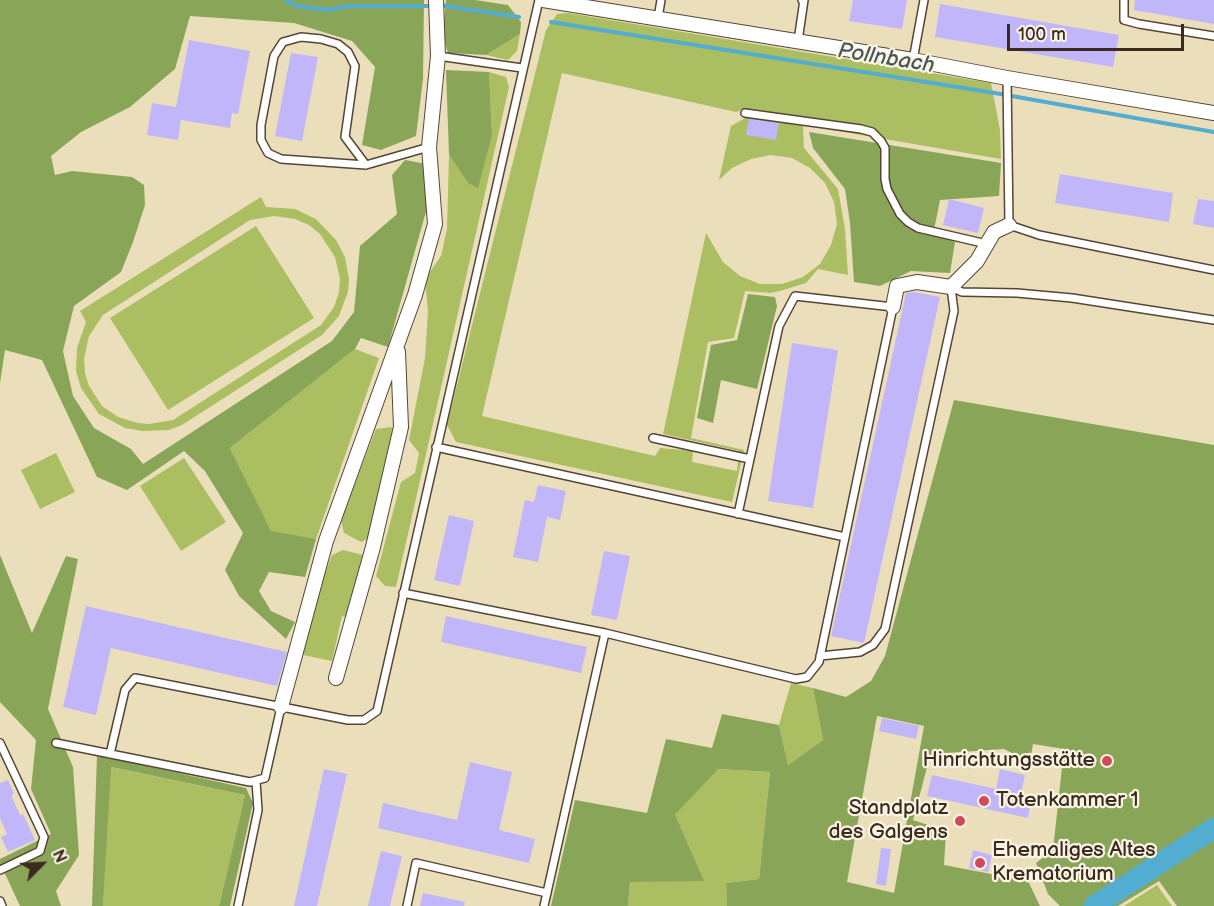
<!DOCTYPE html>
<meta charset="utf-8">
<style>
body{margin:0}
#map{position:relative;width:1214px;height:906px;overflow:hidden;background:#ebdfbb;font-family:"Balsamiq Sans",sans-serif}
canvas{display:block}
.north{position:absolute;left:12px;top:834px;width:60px;height:60px;-webkit-text-stroke:4px #fcf5e5;paint-order:stroke;rotate:66deg;font-size:16px;font-weight:700;line-height:24px;text-align:center;color:#3b2a1e}
.north::after{content:'';display:block;margin:auto;width:21px;height:27px;background:#3b2a1e;clip-path:polygon(50% 0,100% 100%,50% 72%,0 100%)}
.scale{position:absolute;left:1007px;top:24px;width:177px;height:27px;box-sizing:border-box;border:3px solid #3b2a1e;border-top:0;padding-left:8px;font-size:18px;line-height:21px;white-space:nowrap;color:#3b2a1e;-webkit-text-stroke:4px #fcf5e5;paint-order:stroke}
</style>
<div id="map">
<canvas width="1214" height="906"></canvas>
<div class="north">N</div>
<div class="scale">100 m</div>
</div>
<script>
const ctx = document.querySelector('canvas').getContext('2d');
ctx.lineJoin = 'round';
function fillPath(path, color) { ctx.fillStyle = color; ctx.fill(path, 'evenodd'); }
const toPath = rows => new Path2D(rows.map(r => 'M' + r).join(''));
function strokePath(path, color, width, dash) { ctx.strokeStyle = color; ctx.lineWidth = width; ctx.lineCap = dash ? 'butt' : 'round'; ctx.setLineDash(dash || []); ctx.stroke(path); }
function label(font, color, halo, rows, align = 'center') {
  ctx.font = font + ' "Balsamiq Sans",sans-serif'; ctx.lineWidth = 4.5; ctx.setLineDash([]); ctx.textBaseline = 'middle'; ctx.strokeStyle = halo; ctx.fillStyle = color; for (const [text, x, y, turn = 0] of rows) {
    ctx.save(); ctx.translate(x, y); ctx.rotate((+turn || 0) * Math.PI / 180); ctx.textAlign = isNaN(turn) ? turn : align; if (halo) ctx.strokeText(text, 0, 0); ctx.fillText(text, 0, 0); ctx.restore();
  }
}
fillPath(toPath([
 [568,13,991,83,1000,130,1001,159,803,125,804,148,838,189,845,229,848,275,818,269,806,283,780,291,770,293,745,291,734,338,708,342,691,438,744,450,732,502,456,442,447,425,546,30,557,14],
 [562,73,736,112,746,108,745,118,731,126,719,180,732,168,751,159,771,155,792,158,810,168,825,183,834,202,837,224,831,245,820,264,803,277,782,284,760,284,740,276,723,262,706,233,663,434,739,451,737,471,692,462,693,451,660,448,655,456,482,416],
 [520,34,517,51,508,60,486,55],
 [489,72,506,77,509,87,396,587,385,586,376,576,401,482,415,473,419,453,409,440,425,358,428,311,425,279,441,256,447,229,449,155,468,183,492,135],
 [261,197,266,207,295,209,316,219,336,240,345,257,349,279,348,292,339,316,322,335,182,425,169,430,142,431,125,428,99,414,81,388,76,371,77,348,86,322,80,311],
 [274,216,295,219,309,225,320,234,335,257,340,279,339,292,334,307,321,325,173,420,149,424,138,423,118,417,102,406,89,386,85,373,84,359,89,336,103,315,250,220],
 [256,226,314,318,168,410,110,318],
 [355,349,379,358,316,539,271,532,230,448],
 [391,427,396,434,372,537,361,542,344,533,341,520,376,429],
 [56,453,75,492,40,509,21,470],
 [184,458,226,522,181,551,140,486],
 [343,550,363,555,365,562,349,618,342,616,332,661,303,655,317,595,332,555],
 [791,683,813,688,823,740,788,765,779,725],
 [110,767,245,795,219,906,103,906],
 [717,769,770,772,759,879,726,883,727,906,628,906,630,882,675,815],
 [1157,885,1172,906,1124,906]
]), '#acbe62');
fillPath(toPath([
 [0,0,424,0,423,79,416,136,381,150,362,145,375,67,352,41,294,23,190,16,175,69,130,107,81,132,51,156,55,175,72,171,132,177,144,185,145,205,133,242,121,272,74,306,63,351,73,396,94,428,131,449,143,464,332,341,354,312,360,246,397,214,392,175,405,160,427,164,427,208,388,347,361,338,355,349,230,448,271,531,316,539,305,577,269,572,259,591,271,611,295,622,286,639,239,596,225,570,243,533,205,471,184,451,127,490,97,477,42,360,5,350,0,383],
 [446,0,475,0,508,5,521,22,520,34,486,55,448,53,443,36],
 [446,70,489,72,492,135,478,188,468,183,449,155],
 [809,132,1001,163,999,196,940,200,934,230,955,242,950,273,911,271,880,286,854,282,850,223,845,189,813,148],
 [748,294,775,297,777,306,757,389,721,380,713,423,697,418,711,345,737,340],
 [954,400,1214,445,1214,906,1177,906,1159,881,1118,906,1060,906,1048,894,1036,863,1053,850,1064,749,1033,744,1030,762,1004,749,947,753,929,760,913,820,946,831,944,865,1028,881,1040,906,727,906,726,883,759,879,770,772,718,769,675,815,704,881,630,882,628,906,551,906,575,800,647,813,666,739,712,748,722,714,779,725,788,765,823,740,813,688,846,697,871,681,885,656],
 [877,716,924,726,894,893,847,882],
 [0,555,32,633,66,556,78,559,48,709,73,767,79,855,56,891,61,906,20,906,0,863,0,859,51,834,31,789,36,740,0,702],
 [97,755,246,788,253,803,230,906,219,906,245,795,111,767,103,906,92,906]
]), '#89a558');
strokePath(toPath([
 [286,0,296,6,326,10,350,6,446,6,519,17],
 [551,22,995,93,1214,132]
]), '#52add0', 4);
strokePath(toPath([
 [1094,906,1214,828]
]), '#52add0', 21);
fillPath(toPath([
 [853,0,907,0,902,29,849,21],
 [1135,0,1214,0,1214,24,1134,10],
 [940,4,1119,35,1113,67,935,37],
 [189,40,250,51,238,114,232,113,230,128,181,120,178,140,147,135,152,103,176,107],
 [291,53,318,57,302,141,275,136],
 [749,119,779,123,776,140,746,135],
 [1060,174,1173,193,1169,222,1055,203],
 [949,199,984,208,978,233,943,225],
 [1198,199,1214,201,1214,228,1193,224],
 [914,292,940,297,864,643,831,636,906,293],
 [792,343,838,350,813,508,768,501],
 [538,485,566,491,560,520,547,517,538,562,513,557,525,500,534,502],
 [449,515,474,521,460,586,434,580],
 [604,551,630,556,617,620,591,615],
 [86,606,287,652,277,686,111,648,96,715,63,707],
 [446,616,587,647,581,673,441,642],
 [882,718,919,726,916,739,879,731],
 [470,762,512,772,499,830,535,839,529,863,378,828,383,803,457,820],
 [324,769,347,774,317,906,294,906],
 [1000,769,1025,775,1021,794,1032,796,1028,818,927,796,932,775,996,789],
 [8,780,14,794,11,795,20,815,23,814,35,840,8,852,1,837,7,834,0,818,0,783],
 [881,848,891,849,886,886,876,884],
 [973,850,992,855,988,872,969,868],
 [381,851,402,856,390,906,368,906],
 [423,893,465,902,464,906,420,906]
]), '#c1b6f9');
const service = toPath([
 [1124,0,1124,20,1139,24,1214,36],
 [658,18,661,0],
 [798,41,804,0,802,0],
 [438,56,522,68],
 [913,60,924,0],
 [1007,78,1009,225,1039,235,1214,270],
 [745,113,861,129,872,132,881,141,885,148,885,179,887,189,900,214,908,222,918,228,987,244],
 [366,165,345,137,355,66,348,52,338,44,321,39,301,37,283,42,274,56,261,125,261,140,268,153,281,159,366,165,429,147],
 [951,287,962,292,1017,293,1072,298,1214,320],
 [653,438,750,459],
 [436,447,845,537],
 [403,593,605,633,796,679,807,677,819,662,893,307,795,296,779,326,738,514],
 [820,656,860,652,873,645,885,629,954,311,951,287],
 [0,743,44,837,40,851,0,870],
 [56,743,250,782,265,778,281,707],
 [110,754,125,690,135,678,348,720,364,720,377,711,539,0],
 [0,901,2,906],
 [238,906,258,810,256,781],
 [407,906,416,863,547,893],
 [544,906,605,633]
]);
const minor = toPath([
 [543,0,913,60,1007,78,1214,113],
 [893,307,897,286,917,282,951,287,977,261,994,232,1009,225],
 [336,678,373,547,401,427,398,352],
 [281,707,326,541,415,295,435,224,429,147,438,56,436,0]
]);
strokePath(service, '#554536', 10);
strokePath(minor, '#554536', 16);
strokePath(service, '#fff', 7);
strokePath(minor, '#fff', 14);
for (const [x, y, r, color] of [
 [1107,761,6,"#d1495b"],
 [984,801,6,"#d1495b"],
 [960,821,6,"#d1495b"],
 [980,863,6,"#d1495b"]
]) { const dot = new Path2D(); dot.arc(x, y, r, 0, 2 * Math.PI); ctx.fillStyle = color; ctx.fill(dot); strokePath(dot, '#fcf5e5', 2); }
label('21px', '#3b2a1e', '#fcf5e5', [
 ["Hinrichtungsstätte",1095,761],
 ["Totenkammer 1",996,801,"left"],
 ["Standplatz",948,809],
 ["des Galgens",948,833],
 ["Ehemaliges Altes",992,851,"left"],
 ["Krematorium",992,875,"left"]
], 'right');
label('italic 22px', '#43585c', '#fcf5e5', [
 ["Pollnbach",886,59,9]
]);
</script>
